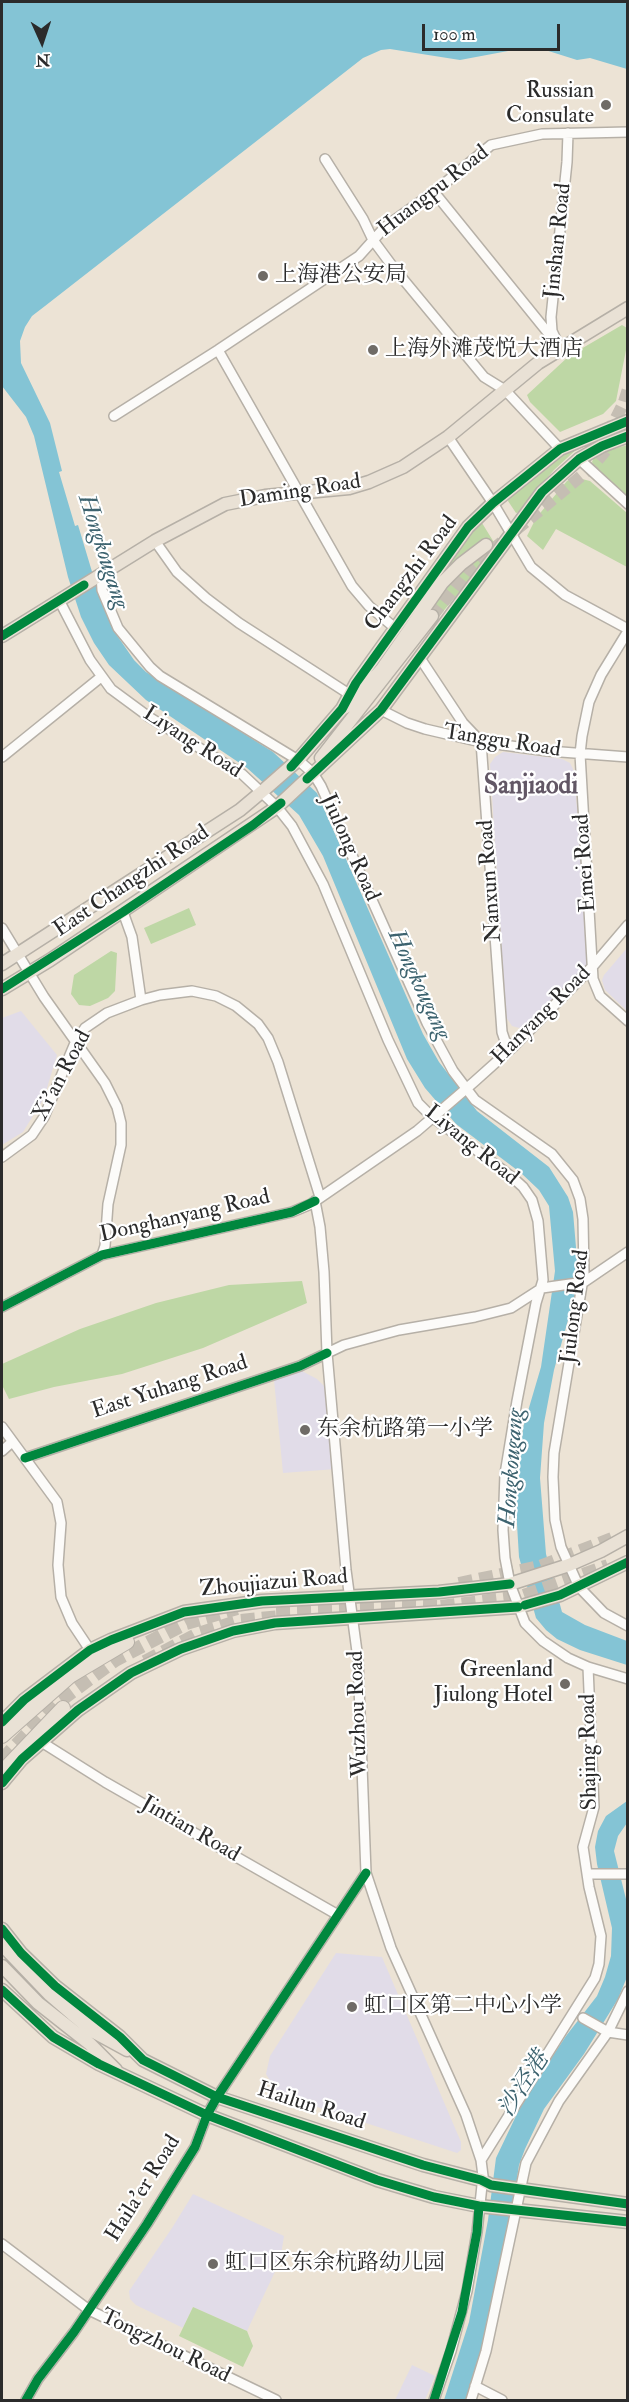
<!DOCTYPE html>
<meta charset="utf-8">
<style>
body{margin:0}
#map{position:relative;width:629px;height:2402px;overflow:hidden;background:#ece3d5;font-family:"IM FELL Double Pica",serif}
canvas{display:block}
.frame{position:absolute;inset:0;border:3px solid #2b2b2b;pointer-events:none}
.north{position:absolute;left:12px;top:12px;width:60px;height:60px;-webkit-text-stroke:4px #fff;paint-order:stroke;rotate:177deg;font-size:16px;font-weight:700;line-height:24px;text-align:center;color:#2b2b2b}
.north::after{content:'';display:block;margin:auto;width:21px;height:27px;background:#2b2b2b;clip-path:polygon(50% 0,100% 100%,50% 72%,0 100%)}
.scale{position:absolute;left:422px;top:24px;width:138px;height:27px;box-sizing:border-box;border:3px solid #2b2b2b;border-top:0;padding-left:8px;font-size:18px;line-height:21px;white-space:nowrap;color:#2b2b2b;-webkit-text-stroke:4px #fff;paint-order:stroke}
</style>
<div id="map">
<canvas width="629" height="2402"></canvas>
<div class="frame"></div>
<div class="north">N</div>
<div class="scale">100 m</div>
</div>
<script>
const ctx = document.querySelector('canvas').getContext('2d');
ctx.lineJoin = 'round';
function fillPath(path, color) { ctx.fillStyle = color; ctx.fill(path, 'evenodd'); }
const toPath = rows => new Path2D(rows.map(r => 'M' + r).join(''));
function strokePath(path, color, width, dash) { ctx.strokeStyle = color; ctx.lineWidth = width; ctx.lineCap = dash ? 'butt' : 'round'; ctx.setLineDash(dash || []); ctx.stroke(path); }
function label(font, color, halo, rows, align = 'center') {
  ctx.font = font + ' "IM FELL Double Pica","Noto Serif SC",serif'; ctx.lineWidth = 4.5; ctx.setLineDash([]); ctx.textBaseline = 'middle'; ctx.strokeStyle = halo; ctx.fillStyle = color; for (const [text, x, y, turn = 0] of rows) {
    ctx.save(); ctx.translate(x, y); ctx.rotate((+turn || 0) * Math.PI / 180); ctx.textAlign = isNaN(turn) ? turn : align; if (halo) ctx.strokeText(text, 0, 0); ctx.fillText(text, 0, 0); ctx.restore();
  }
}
fillPath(toPath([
 [503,752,562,759,570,763,574,771,589,964,523,1029,512,1026,506,1017,490,764,495,757],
 [627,948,627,1011,605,990,602,980,604,975],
 [21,1011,57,1055,44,1098,23,1132,2,1145,2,1018],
 [302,1371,317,1379,328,1390,336,1469,283,1473,274,1380],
 [336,1953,382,1957,461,2142,461,2150,457,2153,278,2094,266,2074,270,2056],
 [193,2194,284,2236,280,2261,247,2331,193,2307,183,2328,136,2305,130,2299,129,2291,172,2228],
 [412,2365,435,2376,425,2400,395,2400]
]), '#e1dce8');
fillPath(toPath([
 [622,325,627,328,627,345,616,401,603,414,560,432,530,402,527,395,569,356],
 [627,445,627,496,595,468,592,462,595,455],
 [573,447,579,447,554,470,531,496,520,512,516,513,508,501,509,497,554,459],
 [574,477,590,481,627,513,627,567,556,529,543,550,527,536,536,518,567,481],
 [479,523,482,523,495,544,495,549,436,620,426,612,445,572,443,569],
 [189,908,196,925,151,944,144,928],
 [111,951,117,953,115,991,108,998,90,1006,79,1005,71,994,74,975],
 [302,1281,307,1303,203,1348,122,1374,54,1387,9,1399,2,1385,2,1364,80,1329,156,1303,229,1285],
 [193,2307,247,2331,253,2346,243,2367,179,2336]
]), '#bed7a5');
fillPath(toPath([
 [2,2,627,2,627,69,590,58,577,60,539,48,524,48,460,60,390,49,381,50,363,58,45,306,32,316,25,327,20,341,21,363,50,423,62,471,59,472,75,526,78,525,99,595,116,634,134,660,146,672,273,752,317,793,423,1034,439,1062,477,1111,549,1167,568,1197,573,1212,578,1271,575,1295,554,1370,544,1423,540,1478,546,1554,562,1612,585,1625,627,1641,627,1665,580,1650,557,1639,546,1630,536,1618,519,1557,516,1508,523,1428,541,1367,555,1271,549,1206,539,1190,521,1173,456,1124,425,1088,407,1059,323,856,299,815,247,768,146,700,109,665,94,643,81,617,68,577,34,436,26,417,2,386],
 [627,1801,627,1823,618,1836,614,1851,627,1903,627,1977,618,1999,584,2054,544,2109,525,2149,519,2165,511,2219,486,2338,467,2400,444,2400,469,2322,488,2220,496,2158,524,2099,566,2036,597,1996,605,1977,611,1956,612,1928,597,1864,595,1847,598,1831,606,1816]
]), '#84c4d5');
strokePath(toPath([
 [608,434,624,402,628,389],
 [516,530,592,467,612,443,627,417],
 [432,616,469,570,503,541]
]), '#c5beb3', 12, [12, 6]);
strokePath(toPath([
 [459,1584,540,1567,612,1539],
 [441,1607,521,1597,608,1566],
 [276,1609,392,1606,441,1607],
 [145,1662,198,1634,240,1621,290,1616],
 [2,1760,58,1702,115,1660,186,1623,237,1608]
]), '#c5beb3', 14, [14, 7]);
const minor = toPath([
 [325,159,363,219,373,240,393,267,484,377,505,390,560,449],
 [434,192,553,339],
 [560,348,552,331,551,317,567,162,568,133],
 [218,350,352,586,369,606,395,628],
 [114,416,218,350,359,256,385,227,434,192,491,145,542,134,628,132],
 [448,437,493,503,531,567,565,595,628,629],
 [579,459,628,504],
 [155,541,177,572,206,598,239,623,349,694],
 [101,574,102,590,118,628,150,667,160,676,298,760,313,773,321,786,427,1023,453,1071,475,1100,552,1154,573,1180,580,1199,583,1219,584,1273,554,1453,553,1477,555,1520,561,1547,579,1587,604,1613,628,1626],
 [59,600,90,660,111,689,149,717,242,774,277,807,292,826,323,884,388,1040,418,1103,431,1116,512,1177,523,1187,532,1200,538,1221,543,1280,536,1303,517,1401,505,1474,503,1530,505,1558,510,1584,525,1623,543,1641,568,1658,588,1667,628,1679],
 [628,631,601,675,589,702,582,736,580,754,593,979,600,996,628,1021],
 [420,658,463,723,481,742,502,1032,505,1041,513,1047],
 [381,710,407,723,425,729,481,742,548,751,628,757],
 [2,757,101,677],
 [123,912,132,937,141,1000],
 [2,928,44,997,105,1083,117,1107,121,1123,121,1145,108,1204,105,1246,102,1255],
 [2,1157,32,1135,44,1117,75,1043,85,1028,107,1013,141,1000,160,995,192,991,216,996,236,1006,258,1024,268,1038,278,1062,320,1197],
 [315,1201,320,1227,324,1272,327,1353,346,1570,358,1659,366,1873,391,1948,466,2115,481,2160,483,2176,477,2232,467,2291,451,2351,434,2400],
 [2,1307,102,1255,292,1212,311,1204,417,1131,474,1082,513,1047,593,966,628,925],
 [2,1427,57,1502,61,1523,58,1565,61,1597,72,1623,90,1650],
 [2,1451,12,1442],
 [25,1458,300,1366,344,1345,399,1330,475,1317,511,1308,542,1288,584,1282,628,1252],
 [43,1743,105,1782,338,1915],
 [587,1874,628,1874],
 [583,2018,608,2032,628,2035],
 [481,2160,595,1978,599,1964,601,1936,589,1887,583,1847,594,1807,588,1667],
 [2,2244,89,2310,276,2400],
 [475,2386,502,2400],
 [26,2400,38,2379,74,2332,147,2224,195,2147,207,2115,217,2097,366,1873],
 [471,2400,486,2351,526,2163,559,2101,608,2032,628,1991]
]);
const major = toPath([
 [2,636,155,541,225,504,265,496,349,488,369,482,403,467,448,437,538,363,628,308],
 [344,708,354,701,382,669,442,583,461,564,486,545],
 [321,758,432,616],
 [2,964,240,810,265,789,298,760,342,709,356,683,468,527,493,503,560,449,628,421],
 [2,989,50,960,277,807,381,710,542,492,579,459,602,446,628,436],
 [2,1722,24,1700,90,1650,111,1640,184,1612,262,1601,439,1592,510,1584,569,1565,601,1551,628,1536],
 [2,1783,22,1759,78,1710,131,1673,181,1649,233,1631,275,1623,518,1607,560,1595,628,1562],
 [2,1929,21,1953,55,1986,120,2037,143,2060,217,2097,423,2165,481,2180,491,2185,628,2204],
 [2,1945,50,1995,72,2014,94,2032,127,2050],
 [2,1966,38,2003,90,2044,116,2070],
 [2,1990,53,2037,99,2064,207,2115,377,2180,434,2197,479,2206,628,2222]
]);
const highway = toPath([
 [2,1736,70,1676,127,1642],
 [2,1772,63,1708]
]);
strokePath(minor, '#b6b0a7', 12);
strokePath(major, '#b6b0a7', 15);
strokePath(highway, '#b6b0a7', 16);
strokePath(minor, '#fcfbf9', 9);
strokePath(major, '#e9e1d5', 12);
strokePath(highway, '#e9e1d5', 14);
strokePath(toPath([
 [2,636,84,585],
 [291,767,342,709,356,683,468,527,493,503,560,449,628,421],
 [307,779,381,710,542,492,579,459,602,446,628,436],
 [2,989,123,912,253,825,281,803],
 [2,1307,102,1255,292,1212,315,1201],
 [25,1458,300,1366,327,1353],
 [525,1605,560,1595,628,1562],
 [2,1722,24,1700,90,1650,111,1640,184,1612,262,1601,439,1592,510,1584],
 [2,1783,22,1759,78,1710,131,1673,181,1649,233,1631,275,1623,518,1607],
 [2,1929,21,1953,55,1986,120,2037,143,2060,217,2097,423,2165,481,2180,491,2185,628,2204],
 [2,1990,53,2037,99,2064,207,2115,377,2180,434,2197,479,2206,628,2222],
 [26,2400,38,2379,74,2332,147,2224,195,2147,207,2115,217,2097,366,1873],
 [434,2400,462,2312,477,2232,479,2206]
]), '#00873e', 9);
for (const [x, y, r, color] of [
 [606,105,6,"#6f6b66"],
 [263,276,6,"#6f6b66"],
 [373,350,6,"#6f6b66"],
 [305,1430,6,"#6f6b66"],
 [565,1684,6,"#6f6b66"],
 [352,2007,6,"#6f6b66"],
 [213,2264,6,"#6f6b66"]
]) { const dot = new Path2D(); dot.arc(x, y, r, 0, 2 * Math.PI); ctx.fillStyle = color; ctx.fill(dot); strokePath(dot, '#fff', 2); }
label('22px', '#2b2b2b', '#fff', [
 ["Russian",594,92,"right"],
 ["Consulate",594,117,"right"],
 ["上海港公安局",275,276],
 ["上海外滩茂悦大酒店",385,350],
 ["东余杭路第一小学",317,1430],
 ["Greenland",553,1671,"right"],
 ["Jiulong Hotel",553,1696,"right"],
 ["虹口区第二中心小学",364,2007],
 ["虹口区东余杭路幼儿园",225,2264]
], 'left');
label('22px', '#2b2b2b', '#fff', [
 ["Huangpu Road",434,192,-38],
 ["Jinshan Road",559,241,-84],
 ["Daming Road",300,492,-9],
 ["Changzhi Road",412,574,-53],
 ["Tanggu Road",502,742,9],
 ["Liyang Road",192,743,33],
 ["Jiulong Road",349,848,66],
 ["Emei Road",586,863,-94],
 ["Nanxun Road",491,881,-94],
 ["East Changzhi Road",132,882,-34],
 ["Hanyang Road",542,1016,-45],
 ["Xi'an Road",63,1076,-62],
 ["Liyang Road",471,1146,39],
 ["Donghanyang Road",185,1217,-13],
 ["Jiulong Road",576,1307,-83],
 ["East Yuhang Road",170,1388,-18],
 ["Zhoujiazui Road",274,1584,-5],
 ["Wuzhou Road",359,1714,-92],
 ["Shajing Road",590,1752,-91],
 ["Jintian Road",190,1830,30],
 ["Hailun Road",311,2107,18],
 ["Haila'er Road",144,2189,-58],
 ["Tongzhou Road",165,2347,26]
]);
label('italic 24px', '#3d636f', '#fff', [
 ["Hongkougang",102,552,72],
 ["Hongkougang",418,985,65],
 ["Hongkougang",513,1468,-86],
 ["沙泾港",525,2085,-57]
]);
label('bold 26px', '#625765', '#fff', [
 ["Sanjiaodi",531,787]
]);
</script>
